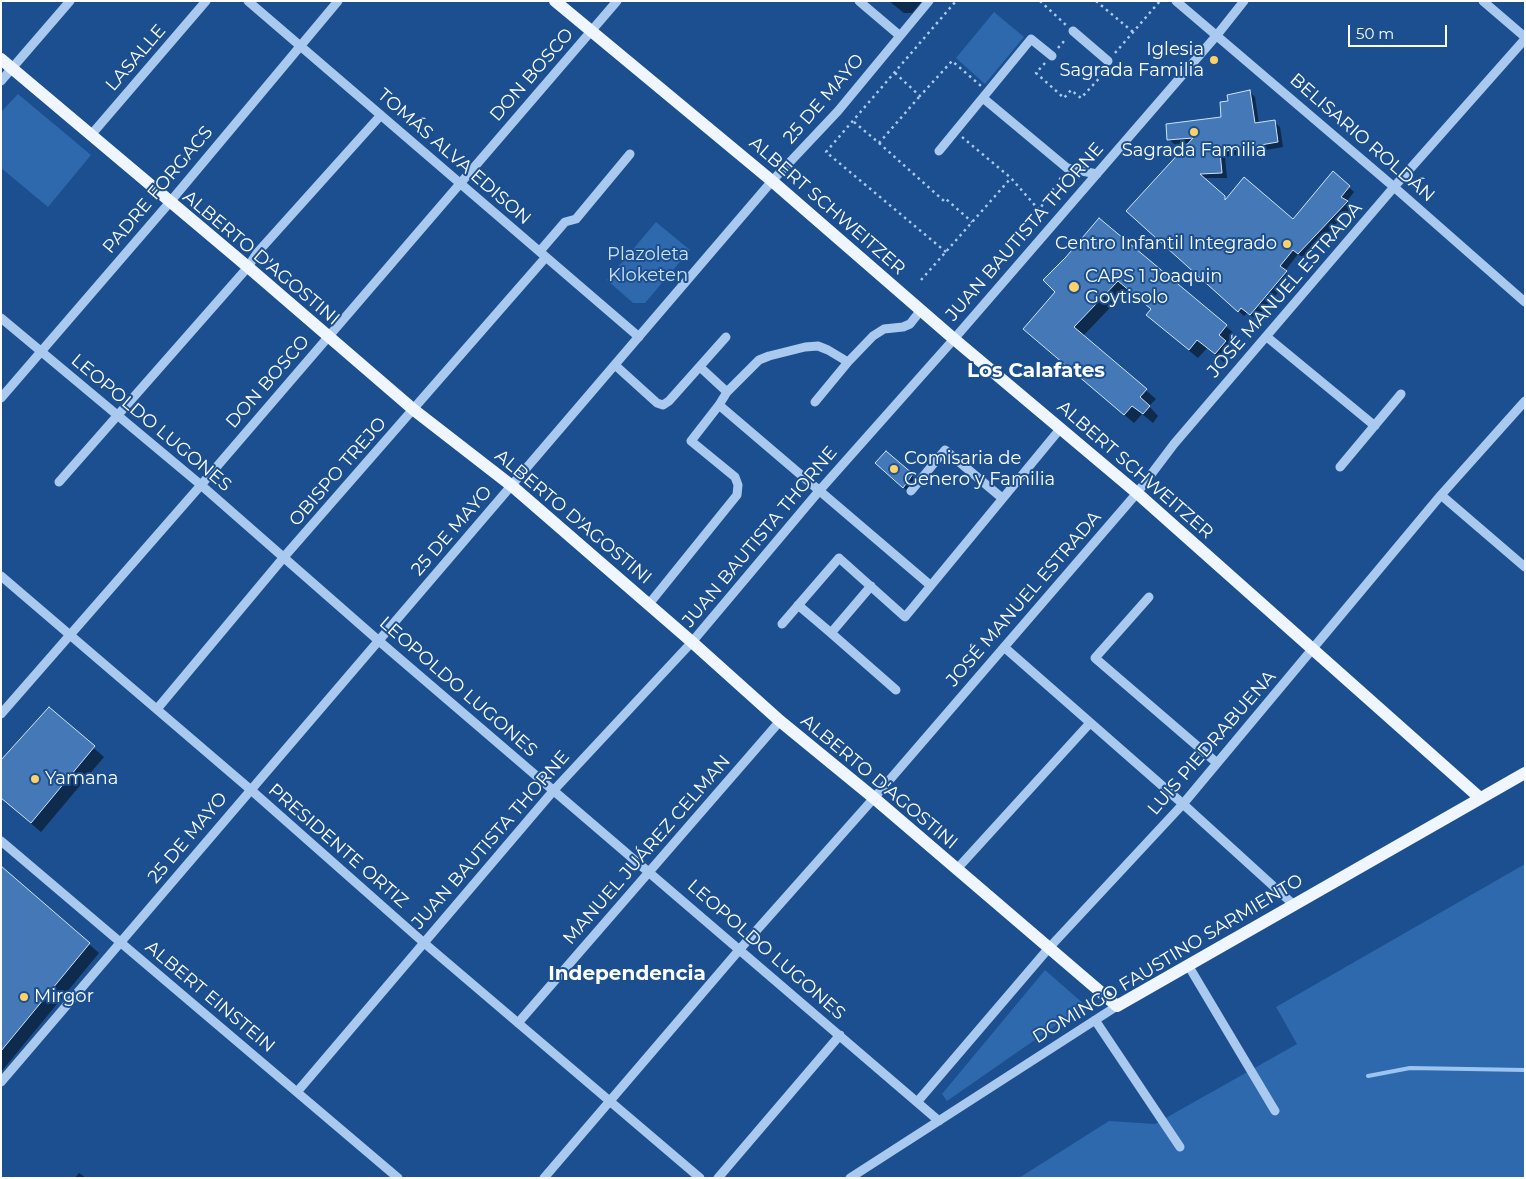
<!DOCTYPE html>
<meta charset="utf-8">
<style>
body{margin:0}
#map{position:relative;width:1526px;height:1179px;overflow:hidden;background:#1b4f8f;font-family:Montserrat,sans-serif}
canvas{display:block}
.frame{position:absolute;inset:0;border:2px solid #fff;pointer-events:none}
.scale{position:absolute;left:1348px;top:25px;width:99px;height:22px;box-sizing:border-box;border:2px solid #fff;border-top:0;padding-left:6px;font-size:15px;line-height:18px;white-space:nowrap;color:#fff;-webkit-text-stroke:4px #1b4f8f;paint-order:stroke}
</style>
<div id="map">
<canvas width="1526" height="1179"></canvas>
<div class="frame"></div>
<div class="scale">50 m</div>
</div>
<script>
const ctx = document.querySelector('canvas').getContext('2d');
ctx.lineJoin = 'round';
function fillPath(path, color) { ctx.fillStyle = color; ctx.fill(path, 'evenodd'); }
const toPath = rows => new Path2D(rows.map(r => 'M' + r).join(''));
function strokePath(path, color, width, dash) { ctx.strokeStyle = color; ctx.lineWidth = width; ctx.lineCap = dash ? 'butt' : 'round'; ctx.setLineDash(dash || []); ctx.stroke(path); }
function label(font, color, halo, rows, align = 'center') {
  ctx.font = font + ' Montserrat,sans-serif'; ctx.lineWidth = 4; ctx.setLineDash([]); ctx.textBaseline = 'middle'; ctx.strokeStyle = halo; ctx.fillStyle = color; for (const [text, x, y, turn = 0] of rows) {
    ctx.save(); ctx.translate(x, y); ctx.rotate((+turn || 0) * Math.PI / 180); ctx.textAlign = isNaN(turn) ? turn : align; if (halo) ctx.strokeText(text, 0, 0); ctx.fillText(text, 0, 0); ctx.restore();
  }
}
fillPath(toPath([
 [994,12,1024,37,985,84,956,58],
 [18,94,91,155,48,207,1,168,1,112],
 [656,222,690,250,645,303,633,303,607,280],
 [1525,864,1525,1178,1016,1178,1022,1176,1109,1121,1155,1124,1297,1044,1276,1007],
 [1045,970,1085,1005,947,1101,942,1094]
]), '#2e69ad');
fillPath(toPath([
 [889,1,922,1,912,13,904,13],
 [1250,92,1255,97,1259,124,1274,122,1280,127,1283,147,1225,157,1227,178,1204,178,1227,200,1293,221,1334,173,1354,192,1347,201,1352,207,1304,258,1298,254,1285,271,1291,277,1256,319,1247,313,1244,316,1133,216,1189,143,1174,144,1169,139,1222,118,1229,102],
 [1099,220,1236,335,1228,345,1234,351,1225,363,1207,348,1198,358,1157,324,1148,315,1152,309,1128,289,1083,336,1156,399,1149,406,1158,416,1153,423,1142,414,1134,423,1025,329,1057,292,1067,258],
 [886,453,917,480,908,491,881,468],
 [49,709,104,757,41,832,1,798],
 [1,868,99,953,1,1072],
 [79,1173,86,1178,75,1178]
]), '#0007');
strokePath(toPath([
 [1368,1076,1410,1068,1525,1070]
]), '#9cc4f0', 4);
const building = toPath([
 [1250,90,1255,123,1275,120,1278,142,1220,152,1222,173,1200,174,1225,196,1225,200,1244,177,1293,219,1333,171,1350,186,1341,197,1348,201,1298,254,1293,250,1280,266,1287,271,1250,315,1241,308,1238,312,1126,211,1193,138,1167,140,1166,124,1221,117,1220,102,1228,101,1227,95,1250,90],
 [1099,218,1227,325,1219,335,1226,341,1215,354,1197,340,1189,350,1146,315,1151,309,1118,281,1074,327,1147,389,1140,397,1150,406,1143,414,1132,406,1124,415,1023,329,1055,292,1043,280,1066,257,1099,218],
 [886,451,913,474,903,488,875,463,886,451],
 [49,707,95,746,31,823,1,798,1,760,49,707],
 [1,866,90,943,1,1051,1,866]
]);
fillPath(building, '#4478b7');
strokePath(building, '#cfe3fa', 1);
strokePath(toPath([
 [1040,1,1066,25],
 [1096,1,1133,32],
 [1058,48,1066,39],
 [1115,53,1160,1],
 [1045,63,1036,73,1064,98,1071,90,1081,98,1105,72],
 [895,73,920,96,952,61,981,86],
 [854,122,879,143,920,96],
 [962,137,1011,178,1039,210,1062,176],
 [879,143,944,201,946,199,972,222],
 [946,252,826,152,956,1],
 [921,280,1011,178]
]), '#a9c9ee', 2.5, [2.5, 4]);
strokePath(toPath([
 [248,1,639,337],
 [859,1,899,35],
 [1176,1,1394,187,1525,302],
 [1483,1,1525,37],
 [1073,31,1108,61],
 [1,81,70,1],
 [983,98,1067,168,1097,174],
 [91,135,206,1],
 [939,151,1031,39,1052,56],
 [540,251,565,222,576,219,630,154],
 [1,318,201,485,379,641,939,1121],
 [1267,337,1375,426],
 [615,365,657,403,663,405,669,401,726,337],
 [700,367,727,392],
 [1,398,170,202,338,1],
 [815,402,848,362,873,336,884,329,903,327,910,324,921,310],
 [719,405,930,585],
 [1340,467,1401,394],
 [59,482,248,267,257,253,381,115],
 [911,491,945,450,1002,498],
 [1441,495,1525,567],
 [1,576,251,790,423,942,700,1178],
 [871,586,831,633,896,690],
 [1149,597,1095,658,1217,763],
 [649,604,737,495,738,485,735,477,691,441,719,405,727,392,759,360,769,356,805,347,818,346,828,350,848,362],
 [798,605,831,633],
 [782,624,839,558,905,617,1060,429],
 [1004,647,1183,804,1293,904],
 [157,709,284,557,546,257],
 [1,714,201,485,617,1],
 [1,841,398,1178],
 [956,870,1090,723],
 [1188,965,1275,1111],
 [1095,1020,1180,1147],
 [518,1023,780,721],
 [1,1082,772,181,838,111,929,1],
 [297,1092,554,790,692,642,819,491,954,339,1217,35,1244,1],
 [918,1101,1048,949,1183,804,1441,495,1525,401],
 [544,1178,740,949,874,798,1137,493,1174,444,1394,187,1525,39],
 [718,1178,840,1035],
 [850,1178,1117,1006]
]), '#a9c9ee', 9);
strokePath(toPath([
 [555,1,772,181,954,339,1137,493,1480,798],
 [1,59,248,267,414,410,512,486,692,642,780,721,874,798,1117,1006,1525,773]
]), '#f0f6ff', 12);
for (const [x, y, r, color] of [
 [1214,60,5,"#ffd166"],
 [1194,132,5,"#ffd166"],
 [1287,244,5,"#ffd166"],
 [1074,287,6,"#ffd166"],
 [894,469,5,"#ffd166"],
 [35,779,5,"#ffd166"],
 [24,997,5,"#ffd166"]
]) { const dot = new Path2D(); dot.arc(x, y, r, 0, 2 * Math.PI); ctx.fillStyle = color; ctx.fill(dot); strokePath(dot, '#1b4f8f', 2); }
label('18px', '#fff', '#1b4f8f', [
 ["Iglesia",1204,50,"right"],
 ["Sagrada Familia",1204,71,"right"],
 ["Sagrada Familia",1194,151,"center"],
 ["Centro Infantil Integrado",1277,244,"right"],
 ["CAPS 1 Joaquin",1085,277],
 ["Goytisolo",1085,298],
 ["Comisaria de",904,459],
 ["Genero y Familia",904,480],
 ["Yamana",45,779],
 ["Mirgor",34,997]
], 'left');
label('18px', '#fff', '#1b4f8f', [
 ["LASALLE",136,58,-49],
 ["DON BOSCO",532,75,-49],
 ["25 DE MAYO",824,99,-49],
 ["BELISARIO ROLDÁN",1362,138,41],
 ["TOMÁS ALVA EDISON",454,157,41],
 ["PADRE FORGACS",158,190,-50],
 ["ALBERT SCHWEITZER",827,206,41],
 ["JUAN BAUTISTA THORNE",1025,232,-49],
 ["ALBERTO D'AGOSTINI",261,258,40],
 ["JOSÉ MANUEL ESTRADA",1285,290,-49],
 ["DON BOSCO",268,382,-49],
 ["LEOPOLDO LUGONES",151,423,40],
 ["ALBERT SCHWEITZER",1135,470,41],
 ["OBISPO TREJO",338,472,-49],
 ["ALBERTO D'AGOSTINI",573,517,40],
 ["25 DE MAYO",452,531,-49],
 ["JUAN BAUTISTA THORNE",760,537,-50],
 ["JOSÉ MANUEL ESTRADA",1024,599,-49],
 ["LEOPOLDO LUGONES",458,687,41],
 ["LUIS PIEDRABUENA",1212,743,-49],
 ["ALBERTO D'AGOSTINI",879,782,40],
 ["25 DE MAYO",188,838,-50],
 ["JUAN BAUTISTA THORNE",491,840,-49],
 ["PRESIDENTE ORTIZ",338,846,41],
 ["MANUEL JUÁREZ CELMAN",647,850,-49],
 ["LEOPOLDO LUGONES",766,950,41],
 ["DOMINGO FAUSTINO SARMIENTO",1168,959,-31],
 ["ALBERT EINSTEIN",210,997,40]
]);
label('18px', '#cfe3fa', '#1b4f8f', [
 ["Plazoleta",648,255],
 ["Kloketen",648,276]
]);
label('bold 20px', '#fff', '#1b4f8f', [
 ["Los Calafates",1036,371],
 ["Independencia",627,974]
]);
</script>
